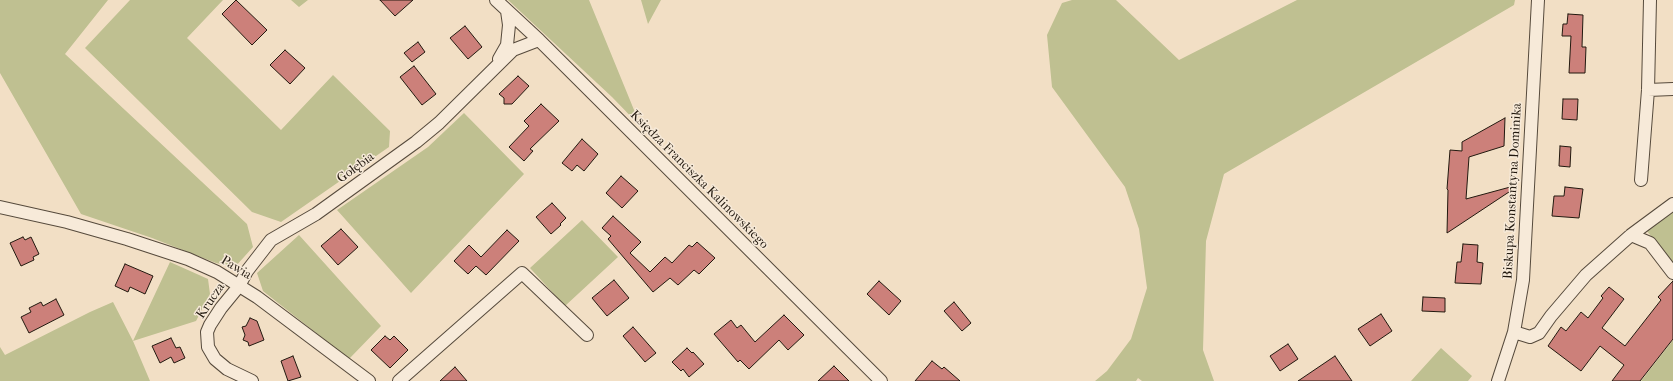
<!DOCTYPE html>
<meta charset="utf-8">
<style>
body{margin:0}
canvas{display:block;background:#f2dfc5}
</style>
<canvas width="1673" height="381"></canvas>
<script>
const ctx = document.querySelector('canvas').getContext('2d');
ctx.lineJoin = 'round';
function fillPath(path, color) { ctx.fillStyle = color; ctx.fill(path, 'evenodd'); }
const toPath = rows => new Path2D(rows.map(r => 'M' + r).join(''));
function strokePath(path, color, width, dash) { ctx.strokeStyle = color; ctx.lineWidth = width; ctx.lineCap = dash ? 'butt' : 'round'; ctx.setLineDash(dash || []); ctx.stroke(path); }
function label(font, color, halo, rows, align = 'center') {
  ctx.font = font + ' "IM FELL French Canon",serif'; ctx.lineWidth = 3; ctx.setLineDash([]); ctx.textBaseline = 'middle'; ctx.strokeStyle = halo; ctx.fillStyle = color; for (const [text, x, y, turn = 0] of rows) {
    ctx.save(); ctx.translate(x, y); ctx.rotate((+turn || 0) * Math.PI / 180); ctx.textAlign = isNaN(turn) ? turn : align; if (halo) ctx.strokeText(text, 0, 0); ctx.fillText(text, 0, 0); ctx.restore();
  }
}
fillPath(toPath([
 [0,0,108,0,65,54,247,224,253,247,235,267,216,263,152,238,81,214,0,73],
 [130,0,223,0,187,38,281,130,333,75,390,131,389,147,281,222,252,212,85,48],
 [291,0,308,0,299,7],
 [508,0,589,0,641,127,612,97],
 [641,0,661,0,648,24],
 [1072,0,1116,0,1179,60,1297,0,1515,0,1514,5,1224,174,1206,241,1203,350,1214,381,1142,381,1138,378,1136,381,1095,381,1107,371,1131,339,1147,288,1139,229,1125,187,1052,87,1047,35,1062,3],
 [464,113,524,174,411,293,337,210,428,147],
 [1673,211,1673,263,1646,230],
 [582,220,618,257,565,306,530,268],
 [299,235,381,326,349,359,263,291,257,273],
 [170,262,208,279,210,294,196,321,133,341,150,381,0,381,0,347,5,355,90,312,113,302,133,341],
 [1673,340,1673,381,1641,381],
 [1441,348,1472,376,1468,381,1411,381]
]), '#bfc091');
const building = toPath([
 [236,0,267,30,252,45,222,14,236,0],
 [380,0,413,0,395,16,380,0],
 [1568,14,1583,15,1582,47,1586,47,1585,73,1569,73,1571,36,1562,36,1563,24,1567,24,1568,14],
 [465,26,482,47,468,59,450,38,465,26],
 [418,42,425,52,412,62,404,53,418,42],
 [285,50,305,68,290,84,270,65,285,50],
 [414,66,436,94,422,105,400,77,414,66],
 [518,76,529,86,512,104,504,104,504,98,499,94,518,76],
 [1563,99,1578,99,1577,120,1562,119,1563,99],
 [541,104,559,121,530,149,533,151,524,161,509,147,529,126,524,121,541,104],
 [1505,118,1504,146,1469,157,1466,199,1514,186,1515,188,1447,233,1448,190,1447,189,1450,150,1462,151,1462,142,1505,118],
 [582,139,598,154,584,171,577,165,572,171,562,163,582,139],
 [1560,146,1571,147,1570,167,1559,166,1560,146],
 [621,176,638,191,622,208,606,193,621,176],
 [1565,187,1583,189,1579,218,1552,216,1554,196,1564,196,1565,187],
 [552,203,566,218,560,224,561,225,551,234,536,217,552,203],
 [613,216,641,242,630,253,650,272,665,257,672,263,689,245,692,247,697,242,715,258,699,274,694,270,678,285,670,278,653,292,608,239,611,236,602,228,613,216],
 [341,229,358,247,338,265,321,246,341,229],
 [507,230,519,241,486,275,476,266,468,274,454,261,469,245,481,257,507,230],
 [23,237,25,240,31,237,39,254,33,257,34,260,21,266,10,243,23,237],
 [1463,244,1478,245,1477,262,1483,263,1481,284,1455,283,1457,262,1461,262,1463,244],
 [125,264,153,276,145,294,130,287,128,292,115,286,125,264],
 [614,280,629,298,607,316,592,298,614,280],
 [879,281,901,301,889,315,867,294,879,281],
 [1673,281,1673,339,1640,381,1612,381,1624,365,1600,346,1581,371,1548,346,1561,327,1566,331,1581,312,1588,318,1603,298,1601,296,1609,287,1624,299,1602,328,1625,346,1661,300,1658,297,1673,281],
 [1423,297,1445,298,1445,312,1422,311,1423,297],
 [56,299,64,315,29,333,21,317,31,312,29,308,41,302,43,306,56,299],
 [954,302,971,323,962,331,944,311,954,302],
 [1381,314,1392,331,1370,346,1358,329,1381,314],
 [784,315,804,335,788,350,779,340,749,369,740,360,738,362,714,334,731,320,737,328,741,325,755,342,784,315],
 [250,318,257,321,264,340,249,346,248,342,243,340,245,335,242,327,246,326,250,318],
 [633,327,656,353,645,362,623,336,633,327],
 [385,336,390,340,394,336,408,350,390,368,371,350,385,336],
 [171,338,176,348,180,347,185,358,174,363,171,357,160,363,152,346,171,338],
 [1288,344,1298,359,1280,371,1270,356,1288,344],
 [687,348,692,353,693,352,704,364,689,377,683,369,681,371,672,362,687,348],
 [293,356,301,377,288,381,281,361,293,356],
 [1335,356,1352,381,1298,381,1335,356],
 [932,361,942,369,944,367,960,381,915,381,932,361],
 [834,366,849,381,818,381,834,366],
 [455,367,467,381,440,381,455,367]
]);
fillPath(building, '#cc807a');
strokePath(building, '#22190f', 1);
const minor = toPath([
 [496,0,539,40,881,381],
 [499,59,507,45,509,25,507,11],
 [1648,90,1673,89],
 [1641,180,1648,90,1650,0],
 [0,207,67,222,127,239,188,259,217,272,257,297,369,381],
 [1631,235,1650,243,1673,273],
 [1514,332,1530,337,1539,333,1551,316,1586,275,1631,235,1673,204],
 [252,381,227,369,215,359,208,347,207,332,210,325,221,308,239,286,247,271,271,240,316,214,416,142,439,123,513,50,539,40],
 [399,381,522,273,587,335],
 [1498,381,1514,332,1523,280,1538,0]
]);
strokePath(minor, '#564a3c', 14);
strokePath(minor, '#f7ead9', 12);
label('13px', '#22190f', '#f7ead9', [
 ["Gołębia",356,168,-36],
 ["Księdza Franciszka Kalinowskiego",699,180,45],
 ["Biskupa Konstantyna Dominika",1513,191,-87],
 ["Pawia",236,268,31],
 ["Krucza",211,301,-56]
]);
</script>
